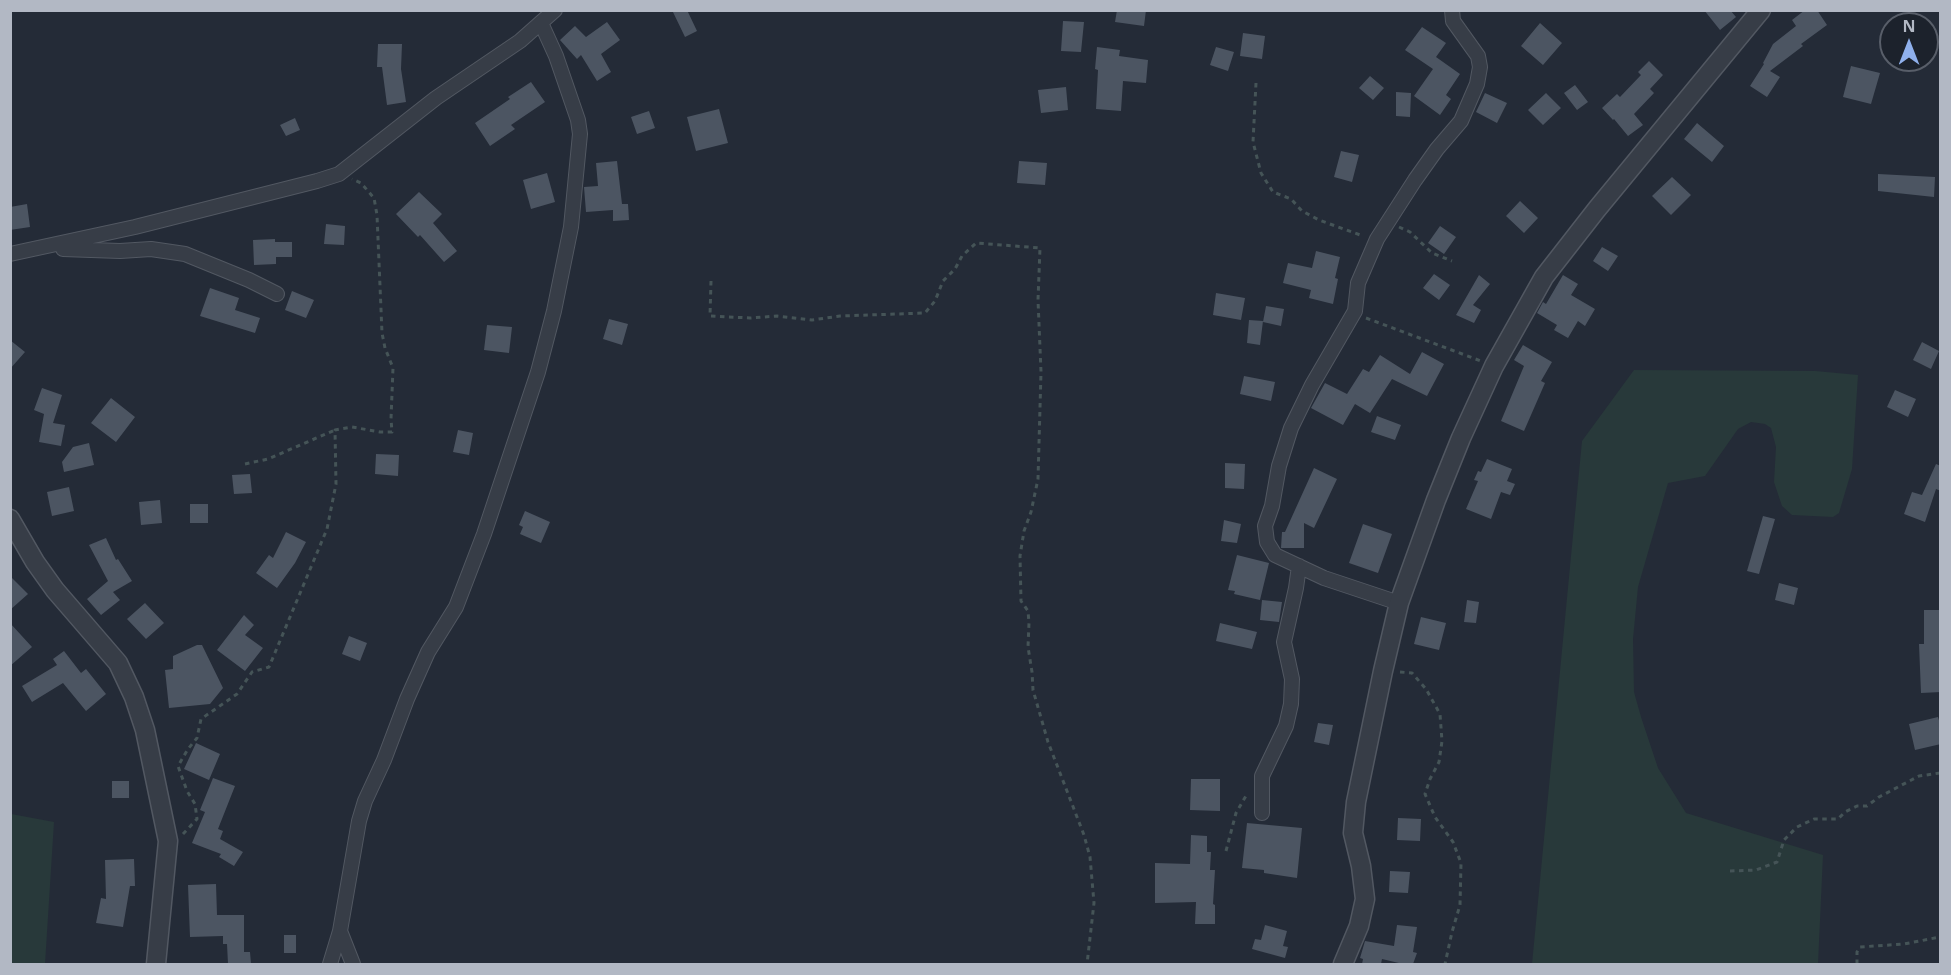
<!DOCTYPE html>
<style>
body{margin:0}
#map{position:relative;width:1951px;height:975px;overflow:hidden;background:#242b37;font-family:"Open Sans",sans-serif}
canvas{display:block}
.frame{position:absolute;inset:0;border:12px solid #b2b8c4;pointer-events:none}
.north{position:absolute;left:1879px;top:12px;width:60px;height:60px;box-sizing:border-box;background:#1c222c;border:2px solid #585e69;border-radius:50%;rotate:0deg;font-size:16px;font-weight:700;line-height:24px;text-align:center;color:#b2b8c4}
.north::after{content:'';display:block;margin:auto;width:21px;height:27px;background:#8fb0ec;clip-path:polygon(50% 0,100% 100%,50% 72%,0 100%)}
</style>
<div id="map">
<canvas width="1951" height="975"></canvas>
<div class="frame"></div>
<div class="north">N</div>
</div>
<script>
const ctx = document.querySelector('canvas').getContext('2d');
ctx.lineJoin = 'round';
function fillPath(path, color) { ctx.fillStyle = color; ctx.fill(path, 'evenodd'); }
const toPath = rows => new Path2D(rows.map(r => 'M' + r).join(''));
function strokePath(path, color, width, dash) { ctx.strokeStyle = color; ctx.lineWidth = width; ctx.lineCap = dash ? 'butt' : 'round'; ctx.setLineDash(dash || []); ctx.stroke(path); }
fillPath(toPath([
 [1634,370,1815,371,1858,375,1852,469,1839,513,1833,517,1792,515,1782,506,1774,482,1776,447,1771,428,1765,424,1751,422,1738,429,1705,476,1668,483,1638,587,1633,639,1634,692,1641,717,1658,768,1686,813,1823,855,1818,964,1532,964,1582,441],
 [11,814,54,822,45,964,11,964]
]), '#28393a');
fillPath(toPath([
 [672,10,687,10,697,31,685,37],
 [1117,10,1146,10,1144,26,1115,22],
 [1704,10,1730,10,1736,17,1720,30],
 [1805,10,1817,10,1827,25,1801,44,1803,46,1770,71,1780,77,1767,97,1750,86,1764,64,1763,63,1773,44,1796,26,1792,20],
 [1063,21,1084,22,1081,52,1061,51],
 [607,22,620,40,601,54,611,72,597,81,581,55,577,59,560,40,575,26,586,37],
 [1540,23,1562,43,1543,65,1521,46],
 [1422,27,1446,43,1436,57,1460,74,1446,95,1451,99,1440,115,1414,96,1433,69,1405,50],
 [1243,33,1265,36,1262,59,1240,56],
 [378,44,402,44,401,69,406,102,387,105,382,67,377,67],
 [1097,47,1120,50,1119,56,1148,60,1146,83,1123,81,1121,111,1096,109,1098,70,1095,69],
 [1216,47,1234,52,1228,71,1210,65],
 [1649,61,1663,75,1650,89,1654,93,1634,114,1643,125,1628,136,1614,119,1613,120,1602,108,1617,94,1620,97,1641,75,1638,72],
 [1851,66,1880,73,1871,104,1843,97],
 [1370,76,1384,88,1373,100,1359,88],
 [531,82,545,102,511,125,515,129,490,146,475,123,510,99,508,97],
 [1575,85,1588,102,1577,110,1564,93],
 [1066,87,1068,110,1041,113,1038,90],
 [1396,92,1411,93,1410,117,1396,116],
 [1485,93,1507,103,1497,123,1476,112],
 [1546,93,1561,108,1543,125,1528,110],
 [719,109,728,143,696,151,687,117],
 [649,111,655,128,637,134,631,117],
 [295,118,300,130,286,136,280,125],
 [1697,123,1724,146,1712,162,1684,139],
 [1341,151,1359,155,1352,182,1334,177],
 [617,161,622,204,628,204,629,220,613,221,613,210,586,212,584,187,598,186,596,163],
 [1019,161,1047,163,1045,185,1017,183],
 [547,173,555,202,531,209,523,180],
 [1878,174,1935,177,1934,197,1878,191],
 [1672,177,1691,195,1671,215,1652,196],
 [419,192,442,214,433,223,457,251,444,262,420,235,418,237,396,214],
 [1520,201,1538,218,1524,233,1506,216],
 [27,204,30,227,10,230,10,207],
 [326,224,345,226,344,245,324,244],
 [1440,226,1456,237,1444,254,1428,243],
 [275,239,275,242,292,242,292,257,276,257,276,264,254,265,253,240],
 [1602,247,1618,256,1608,271,1593,261],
 [1316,251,1340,257,1335,278,1338,279,1333,304,1309,298,1311,290,1283,283,1288,263,1312,268],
 [1434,274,1450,285,1439,300,1423,288],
 [1479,275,1490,284,1473,305,1481,310,1474,323,1456,315],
 [1563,275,1578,284,1571,295,1595,309,1585,326,1578,321,1568,338,1554,330,1557,325,1537,313,1543,302,1546,304],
 [210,288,239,298,235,310,260,318,255,333,200,316],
 [292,291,314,300,306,318,285,310],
 [1216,293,1245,298,1241,320,1213,315],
 [1266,306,1284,309,1281,326,1263,322],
 [609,319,628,324,622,345,603,339],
 [1249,320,1263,321,1260,345,1247,343],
 [487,325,512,327,509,353,484,350],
 [10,340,25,352,10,369],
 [1922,342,1939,351,1931,369,1913,360],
 [1523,345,1552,362,1541,381,1545,383,1524,431,1501,421,1524,366,1514,360],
 [1422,352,1444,364,1427,396,1392,379,1370,413,1355,404,1343,425,1311,408,1325,383,1347,394,1363,369,1369,372,1380,355,1410,374],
 [1244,376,1275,382,1271,401,1240,394],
 [42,388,62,395,53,423,65,425,61,446,39,442,44,414,34,410],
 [1895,390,1916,399,1908,417,1887,407],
 [111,398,135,417,116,442,91,423],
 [1377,416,1401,425,1395,440,1371,432],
 [458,430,473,433,469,455,453,452],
 [89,443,94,465,64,472,62,462,73,447],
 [376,454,399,455,398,476,375,474],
 [1487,459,1512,469,1507,481,1515,484,1510,495,1501,492,1491,519,1466,509,1478,481,1474,480,1478,471,1481,472],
 [1225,463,1245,464,1244,489,1225,488],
 [1936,464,1941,466,1941,491,1936,489,1925,522,1904,514,1912,492,1922,495],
 [1314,468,1337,479,1314,528,1304,523,1304,548,1281,548,1282,532,1285,532],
 [250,474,252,493,234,494,232,475],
 [69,487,74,511,52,516,47,492],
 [160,500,162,523,141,525,139,502],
 [190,504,208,504,208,523,190,523],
 [525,511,550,522,541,543,520,534,523,527,519,525],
 [1763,516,1775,519,1759,574,1747,571],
 [1224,520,1241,524,1237,543,1221,541],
 [1363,524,1392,534,1378,573,1349,563],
 [286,532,306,542,295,563,277,588,256,573,269,555,273,558],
 [106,538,116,560,118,559,132,581,113,592,120,600,101,615,87,599,108,581,89,545],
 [1237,555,1269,563,1260,600,1234,594,1235,591,1228,590],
 [10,576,28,594,10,610],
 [1779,583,1798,588,1794,605,1775,600],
 [1262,600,1282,602,1279,622,1260,620],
 [1467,600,1479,602,1476,623,1464,622],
 [145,603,164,623,146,639,127,619],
 [1924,610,1941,610,1941,692,1921,693,1919,644,1924,644],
 [244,615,254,625,245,635,263,648,245,671,217,650],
 [1421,617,1446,623,1439,650,1414,644],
 [10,623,32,647,10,666],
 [1220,623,1257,632,1252,649,1216,641],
 [349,636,367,643,360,661,342,654],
 [197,645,202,645,223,688,210,704,169,708,165,670,173,669,173,656],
 [64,651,81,673,86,669,106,694,86,711,63,683,32,702,22,686,57,665,53,659],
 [1938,717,1941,727,1941,744,1915,750,1909,724],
 [1318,723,1333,725,1329,745,1314,742],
 [196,743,220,754,209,780,184,769],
 [213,778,235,786,218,829,223,831,220,839,243,852,234,866,219,857,221,854,192,843,205,812,200,810],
 [1191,779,1220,779,1220,811,1190,810],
 [112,781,129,781,129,798,112,798],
 [1398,818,1421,819,1420,841,1397,840],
 [1247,823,1302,828,1297,878,1264,873,1264,870,1242,868],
 [1191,835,1207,836,1207,852,1211,852,1210,870,1215,870,1213,904,1215,905,1215,924,1195,924,1196,902,1155,903,1155,863,1190,864],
 [134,859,135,886,130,886,123,927,96,923,101,898,106,899,105,860],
 [1390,871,1410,872,1408,893,1389,892],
 [216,884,217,915,244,915,244,952,250,952,251,964,228,964,227,944,223,944,223,936,190,937,188,885],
 [1265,925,1287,931,1283,946,1288,947,1285,958,1252,949,1255,939,1261,940],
 [1397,925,1417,927,1413,952,1417,953,1413,964,1403,964,1382,959,1381,964,1362,964,1363,959,1360,958,1365,941,1394,946],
 [284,935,296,935,296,953,284,953]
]), '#4c5562');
const minor = toPath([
 [63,249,120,251,151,249,185,254,249,280,277,294],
 [10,254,135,227,317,181,339,174,436,98,520,41,555,10],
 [1399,603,1324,578,1275,555,1267,542,1265,526,1272,506,1279,466,1291,428,1312,385,1355,311,1358,283,1377,239,1415,180,1437,149,1461,121,1477,84,1480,67,1478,56,1453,21,1452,10],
 [1262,813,1262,776,1286,726,1291,704,1292,679,1284,642,1296,588,1299,566],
 [340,931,353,964],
 [330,964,340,931,359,821,365,801,384,760,407,699,428,652,456,607,484,534,538,372,554,311,571,227,580,134,578,120,556,56,541,23]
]);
const tertiary = toPath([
 [10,519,35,562,55,590,118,663,134,697,145,730,168,841,156,964],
 [1343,964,1359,926,1365,899,1361,866,1353,833,1356,802,1383,671,1399,603,1436,500,1461,438,1494,366,1544,277,1597,209,1761,10]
]);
strokePath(minor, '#525862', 16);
strokePath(tertiary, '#525862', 21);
strokePath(toPath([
 [1256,83,1253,142,1261,173,1273,192,1291,199,1302,211,1319,220,1363,236],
 [1399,227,1410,232,1432,253,1452,261],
 [711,281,710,316,750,318,777,316,812,320,840,316,925,313,935,301,943,281,955,269,962,256,976,243,1040,248,1038,300,1041,372,1038,479,1031,512,1024,531,1020,556,1021,601,1028,611,1029,623,1028,647,1032,672,1033,690,1048,742,1084,835,1090,857,1094,903,1087,964],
 [1366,318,1481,361],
 [245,464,268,459,335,430],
 [1400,672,1412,673,1426,689,1440,714,1442,741,1439,762,1430,779,1425,794,1435,817,1453,842,1461,863,1460,905,1452,932,1445,964],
 [183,834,197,819,195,804,187,791,178,766,188,749,197,738,201,719,237,694,252,672,269,667,327,529,336,484,335,430,352,427,380,432,392,432,391,419,393,368,385,348,382,333,377,215,374,198,361,183,352,179],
 [1226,851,1236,813,1247,794],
 [1730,871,1756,870,1777,862,1784,840,1797,827,1814,819,1838,819,1845,812,1857,806,1867,806,1879,797,1919,776,1940,773],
 [1857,964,1857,952,1860,947,1904,944,1940,937]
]), '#455457', 3, [4.5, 4.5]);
strokePath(minor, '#373d47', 14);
strokePath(tertiary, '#373d47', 18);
</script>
